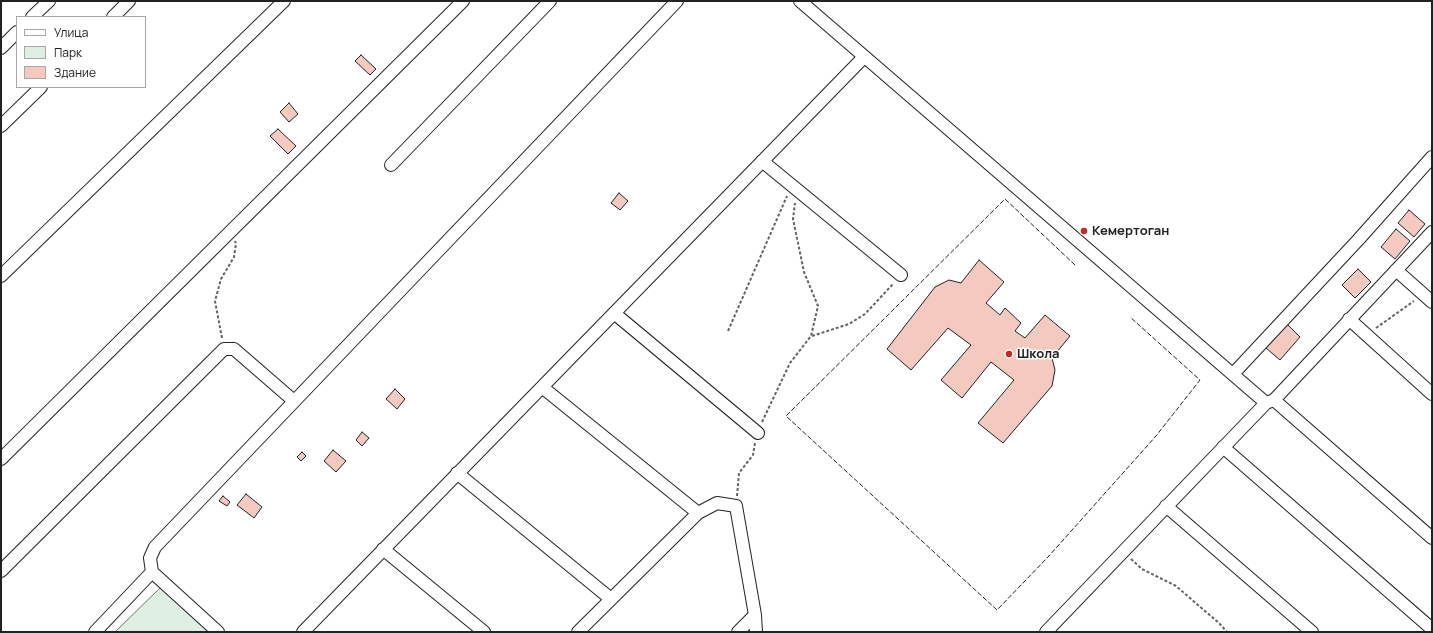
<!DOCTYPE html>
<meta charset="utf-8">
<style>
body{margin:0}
#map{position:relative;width:1433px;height:633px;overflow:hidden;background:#fff;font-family:Manrope,sans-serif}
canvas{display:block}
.frame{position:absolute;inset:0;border:2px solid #222;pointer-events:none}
.legend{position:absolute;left:16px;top:16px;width:130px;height:72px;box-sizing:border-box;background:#fff;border:1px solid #a7a7a7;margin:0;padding:5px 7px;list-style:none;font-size:12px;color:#222}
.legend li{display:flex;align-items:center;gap:8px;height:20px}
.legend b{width:20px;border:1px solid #a7a7a7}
</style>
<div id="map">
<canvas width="1433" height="633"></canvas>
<div class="frame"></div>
<ul class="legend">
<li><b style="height:5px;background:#fff"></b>Улица</li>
<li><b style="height:11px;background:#e0efe3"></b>Парк</li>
<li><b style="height:11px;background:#f3c9c0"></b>Здание</li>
</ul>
</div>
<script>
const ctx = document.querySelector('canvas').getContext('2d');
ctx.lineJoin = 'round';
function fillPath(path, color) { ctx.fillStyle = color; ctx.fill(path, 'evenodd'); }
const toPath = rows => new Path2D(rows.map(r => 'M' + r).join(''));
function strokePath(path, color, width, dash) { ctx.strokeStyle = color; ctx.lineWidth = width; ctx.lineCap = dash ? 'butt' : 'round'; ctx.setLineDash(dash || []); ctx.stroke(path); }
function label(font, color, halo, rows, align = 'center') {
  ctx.font = font + ' Manrope,sans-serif'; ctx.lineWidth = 3; ctx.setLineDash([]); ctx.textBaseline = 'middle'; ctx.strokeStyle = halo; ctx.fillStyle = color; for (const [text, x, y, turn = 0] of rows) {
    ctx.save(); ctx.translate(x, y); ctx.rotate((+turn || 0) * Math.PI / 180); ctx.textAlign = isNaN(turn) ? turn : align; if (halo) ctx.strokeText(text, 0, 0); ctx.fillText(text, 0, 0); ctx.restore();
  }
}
const green = toPath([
 [162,586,209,632,115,632,162,586]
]);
fillPath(green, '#e0efe3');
strokePath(green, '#6f6f6f', 1);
const building = toPath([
 [361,55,376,69,370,75,355,61,361,55],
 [289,103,298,114,289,122,280,112,289,103],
 [278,129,296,146,288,154,270,136,278,129],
 [619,193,628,201,620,210,611,203,619,193],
 [1409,210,1425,224,1414,237,1398,223,1409,210],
 [1396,229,1410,241,1395,259,1381,247,1396,229],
 [979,260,1004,282,986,303,1000,315,1005,308,1021,323,1015,331,1025,338,1045,315,1070,336,1052,358,1055,370,1052,386,1003,443,978,423,1014,380,991,362,962,398,941,380,971,345,948,328,911,370,887,349,935,287,949,280,961,283,979,260],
 [1358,269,1371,282,1355,298,1342,285,1358,269],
 [1287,324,1300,337,1280,360,1266,348,1287,324],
 [395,389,405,399,397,409,386,399,395,389],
 [362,432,369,438,362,446,356,440,362,432],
 [333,450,346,461,336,472,324,461,333,450],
 [302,452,306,456,301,461,297,457,302,452],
 [246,494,262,507,254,518,237,505,246,494],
 [223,496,230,502,227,506,219,501,223,496]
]);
fillPath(building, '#f3c9c0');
strokePath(building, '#222', 1);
const minor = toPath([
 [800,1,1266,403],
 [32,17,49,1],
 [113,17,129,1],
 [1,48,17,32],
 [1,126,41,87],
 [762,161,901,275],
 [391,165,550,1],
 [1396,270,1432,302],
 [1,276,284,1],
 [614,313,758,433],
 [1349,319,1432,394],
 [1233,374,1359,239,1432,157],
 [542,387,698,513],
 [1274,400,1432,538],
 [1223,447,1432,629],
 [1,459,463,1],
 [457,473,611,599],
 [1166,506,1312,632],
 [383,549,484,632],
 [1,571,224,349,234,349,294,401],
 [152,572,218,632],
 [95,632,152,572,150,558,155,547,677,1],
 [303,632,864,57],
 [578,632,698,513,717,503,736,506,755,615,756,632],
 [738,632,755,615],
 [1046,632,1266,403,1274,400,1432,232]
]);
strokePath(minor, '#222', 14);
strokePath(toPath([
 [1376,328,1414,301],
 [728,331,787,196],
 [812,336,849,324,865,314,893,284],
 [222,338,215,301,221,279,234,257,236,244,235,241],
 [762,422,790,363,811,336,818,306,804,272,793,219,795,203],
 [737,496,739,473,753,455,755,443],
 [1131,559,1142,569,1176,586,1219,623,1227,632]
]), '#646464', 2, [3, 2]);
strokePath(minor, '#fff', 12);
strokePath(toPath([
 [1075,265,1005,199,786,416,997,610,1048,557,1156,436,1200,380,1130,317]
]), '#222', 1, [5, 2]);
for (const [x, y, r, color] of [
 [1084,231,4,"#c62828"],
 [1009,354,4,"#c62828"]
]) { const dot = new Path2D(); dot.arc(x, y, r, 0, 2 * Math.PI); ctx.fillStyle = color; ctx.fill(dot); strokePath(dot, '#fff', 1.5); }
label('bold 13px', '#222', '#fff', [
 ["Кемертоган",1092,231],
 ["Школа",1017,354]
], 'left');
</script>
